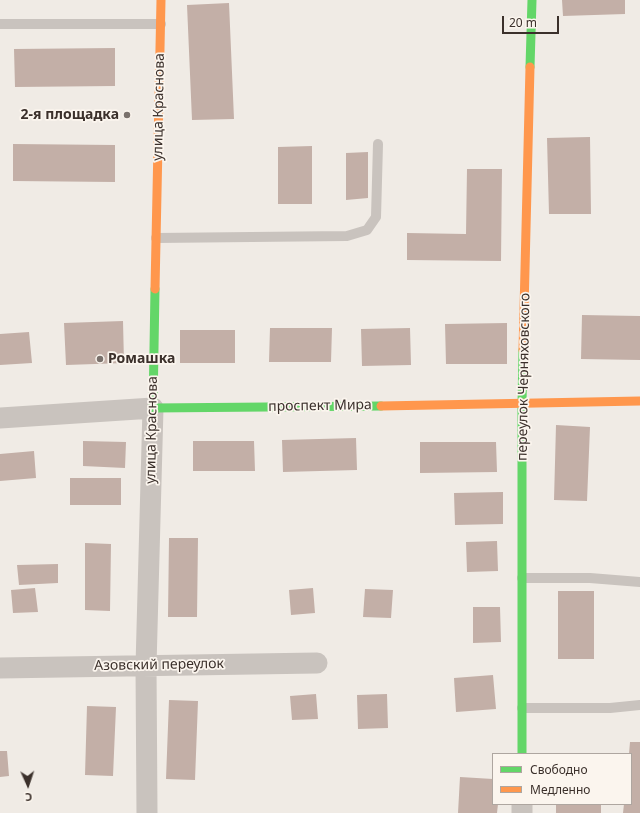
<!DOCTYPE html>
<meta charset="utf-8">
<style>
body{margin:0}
#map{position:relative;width:640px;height:813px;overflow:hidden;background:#f0ebe5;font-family:"Noto Sans",sans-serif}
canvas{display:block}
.legend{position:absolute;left:492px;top:753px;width:140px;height:52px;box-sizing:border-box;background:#fbf5ee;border:1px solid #aea6a0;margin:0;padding:5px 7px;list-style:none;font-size:12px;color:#3b302b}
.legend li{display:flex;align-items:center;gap:8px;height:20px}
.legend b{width:20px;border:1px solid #aea6a0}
.north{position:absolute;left:8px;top:765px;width:40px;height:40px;-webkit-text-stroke:3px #fbf5ee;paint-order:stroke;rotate:177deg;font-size:11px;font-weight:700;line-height:16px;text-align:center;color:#3b302b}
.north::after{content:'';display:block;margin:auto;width:14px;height:18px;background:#3b302b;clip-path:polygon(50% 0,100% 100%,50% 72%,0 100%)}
.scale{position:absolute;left:502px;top:16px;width:57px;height:18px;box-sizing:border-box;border:2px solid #3b302b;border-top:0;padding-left:5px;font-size:12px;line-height:14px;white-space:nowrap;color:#3b302b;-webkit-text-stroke:3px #fbf5ee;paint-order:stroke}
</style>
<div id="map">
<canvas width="640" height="813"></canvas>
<ul class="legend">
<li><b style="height:5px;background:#63d668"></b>Свободно</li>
<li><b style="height:5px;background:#ff974d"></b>Медленно</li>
</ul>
<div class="north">С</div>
<div class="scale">20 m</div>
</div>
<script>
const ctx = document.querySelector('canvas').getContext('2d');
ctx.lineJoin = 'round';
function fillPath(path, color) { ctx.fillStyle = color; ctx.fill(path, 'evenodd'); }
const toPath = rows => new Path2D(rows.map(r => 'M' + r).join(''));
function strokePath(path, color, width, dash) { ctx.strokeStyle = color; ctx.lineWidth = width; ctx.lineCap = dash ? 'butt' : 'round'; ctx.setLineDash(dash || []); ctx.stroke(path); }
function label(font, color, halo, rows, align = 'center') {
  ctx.font = font + ' "Noto Sans",sans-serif'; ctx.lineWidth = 3.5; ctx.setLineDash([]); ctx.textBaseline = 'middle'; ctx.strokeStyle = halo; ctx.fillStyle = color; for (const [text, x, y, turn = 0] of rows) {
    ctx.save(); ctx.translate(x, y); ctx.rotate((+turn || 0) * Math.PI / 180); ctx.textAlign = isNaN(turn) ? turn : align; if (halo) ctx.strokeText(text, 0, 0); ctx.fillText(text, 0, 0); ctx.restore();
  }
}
fillPath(toPath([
 [562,0,625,0,625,14,563,16],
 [229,3,234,119,192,120,187,5],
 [115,48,115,86,15,87,14,49],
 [590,137,591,214,549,214,547,138],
 [13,144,115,145,115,182,13,181],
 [312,146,312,204,278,204,278,147],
 [368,152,368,198,346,200,346,153],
 [467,169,502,169,501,261,407,260,407,233,466,234],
 [582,315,640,316,640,360,581,359],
 [123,321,124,363,66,365,64,323],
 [507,323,507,364,446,364,445,324],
 [270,328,332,328,331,362,269,362],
 [410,328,411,365,362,366,361,329],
 [180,330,235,330,235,363,180,363],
 [29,332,32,363,0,365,0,334],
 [556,425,590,427,587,501,554,500],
 [356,438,357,470,283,472,282,440],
 [83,441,126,442,125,468,83,466],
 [193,441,254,441,255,471,193,471],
 [420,442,496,442,497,472,420,473],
 [34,451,36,478,0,481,0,454],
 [70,478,121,478,121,505,70,505],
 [503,492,503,524,455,525,454,493],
 [169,538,198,538,197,617,168,617],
 [497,541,498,571,467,572,466,542],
 [85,543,111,544,110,611,85,610],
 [58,564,58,583,19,585,17,565],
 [35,588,38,612,13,613,11,590],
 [313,588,315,613,291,615,289,590],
 [365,589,393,590,391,618,363,617],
 [558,591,594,591,594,659,558,659],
 [473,607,500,607,501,642,473,643],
 [493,675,496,709,456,712,454,678],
 [316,694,318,719,292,720,290,696],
 [387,694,388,728,358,729,357,695],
 [169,700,198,701,195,780,166,779],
 [87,706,116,707,113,776,85,775],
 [630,742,640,742,640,813,623,813,624,804,631,804,631,754,629,754],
 [0,751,7,751,9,776,0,777],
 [460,777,493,779,493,804,498,804,497,813,458,813],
 [556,804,601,804,601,813,556,813]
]), '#c3afa7');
strokePath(toPath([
 [0,24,161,24],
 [156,238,347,236,367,230,376,217,378,144],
 [522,578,590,578,640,582],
 [522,708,610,708,640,705]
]), '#c9c3be', 10);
strokePath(toPath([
 [0,418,153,408,146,666,147,813],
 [0,668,317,663],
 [522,804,522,813]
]), '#c9c3be', 21);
strokePath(toPath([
 [530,67,532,0],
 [155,289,153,408,381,406],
 [522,754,522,404,523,350]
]), '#63d668', 9);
strokePath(toPath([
 [155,289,161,0],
 [523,350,530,67],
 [381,406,640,401]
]), '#ff974d', 9);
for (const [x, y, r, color] of [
 [127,115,4,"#7a716c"],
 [100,359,4,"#7a716c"]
]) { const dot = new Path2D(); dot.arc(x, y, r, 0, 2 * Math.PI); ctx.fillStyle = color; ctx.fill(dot); strokePath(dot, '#fbf5ee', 1.5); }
label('14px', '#3b302b', '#fbf5ee', [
 ["улица Краснова",159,107,-89],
 ["переулок Черняховского",524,377,-89],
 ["проспект Мира",320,406,-1],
 ["улица Краснова",152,430,-89],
 ["Азовский переулок",159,665,-1]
]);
label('bold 14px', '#3b302b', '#fbf5ee', [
 ["2-я площадка",119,115],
 ["Ромашка",108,359,"left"]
], 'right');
</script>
